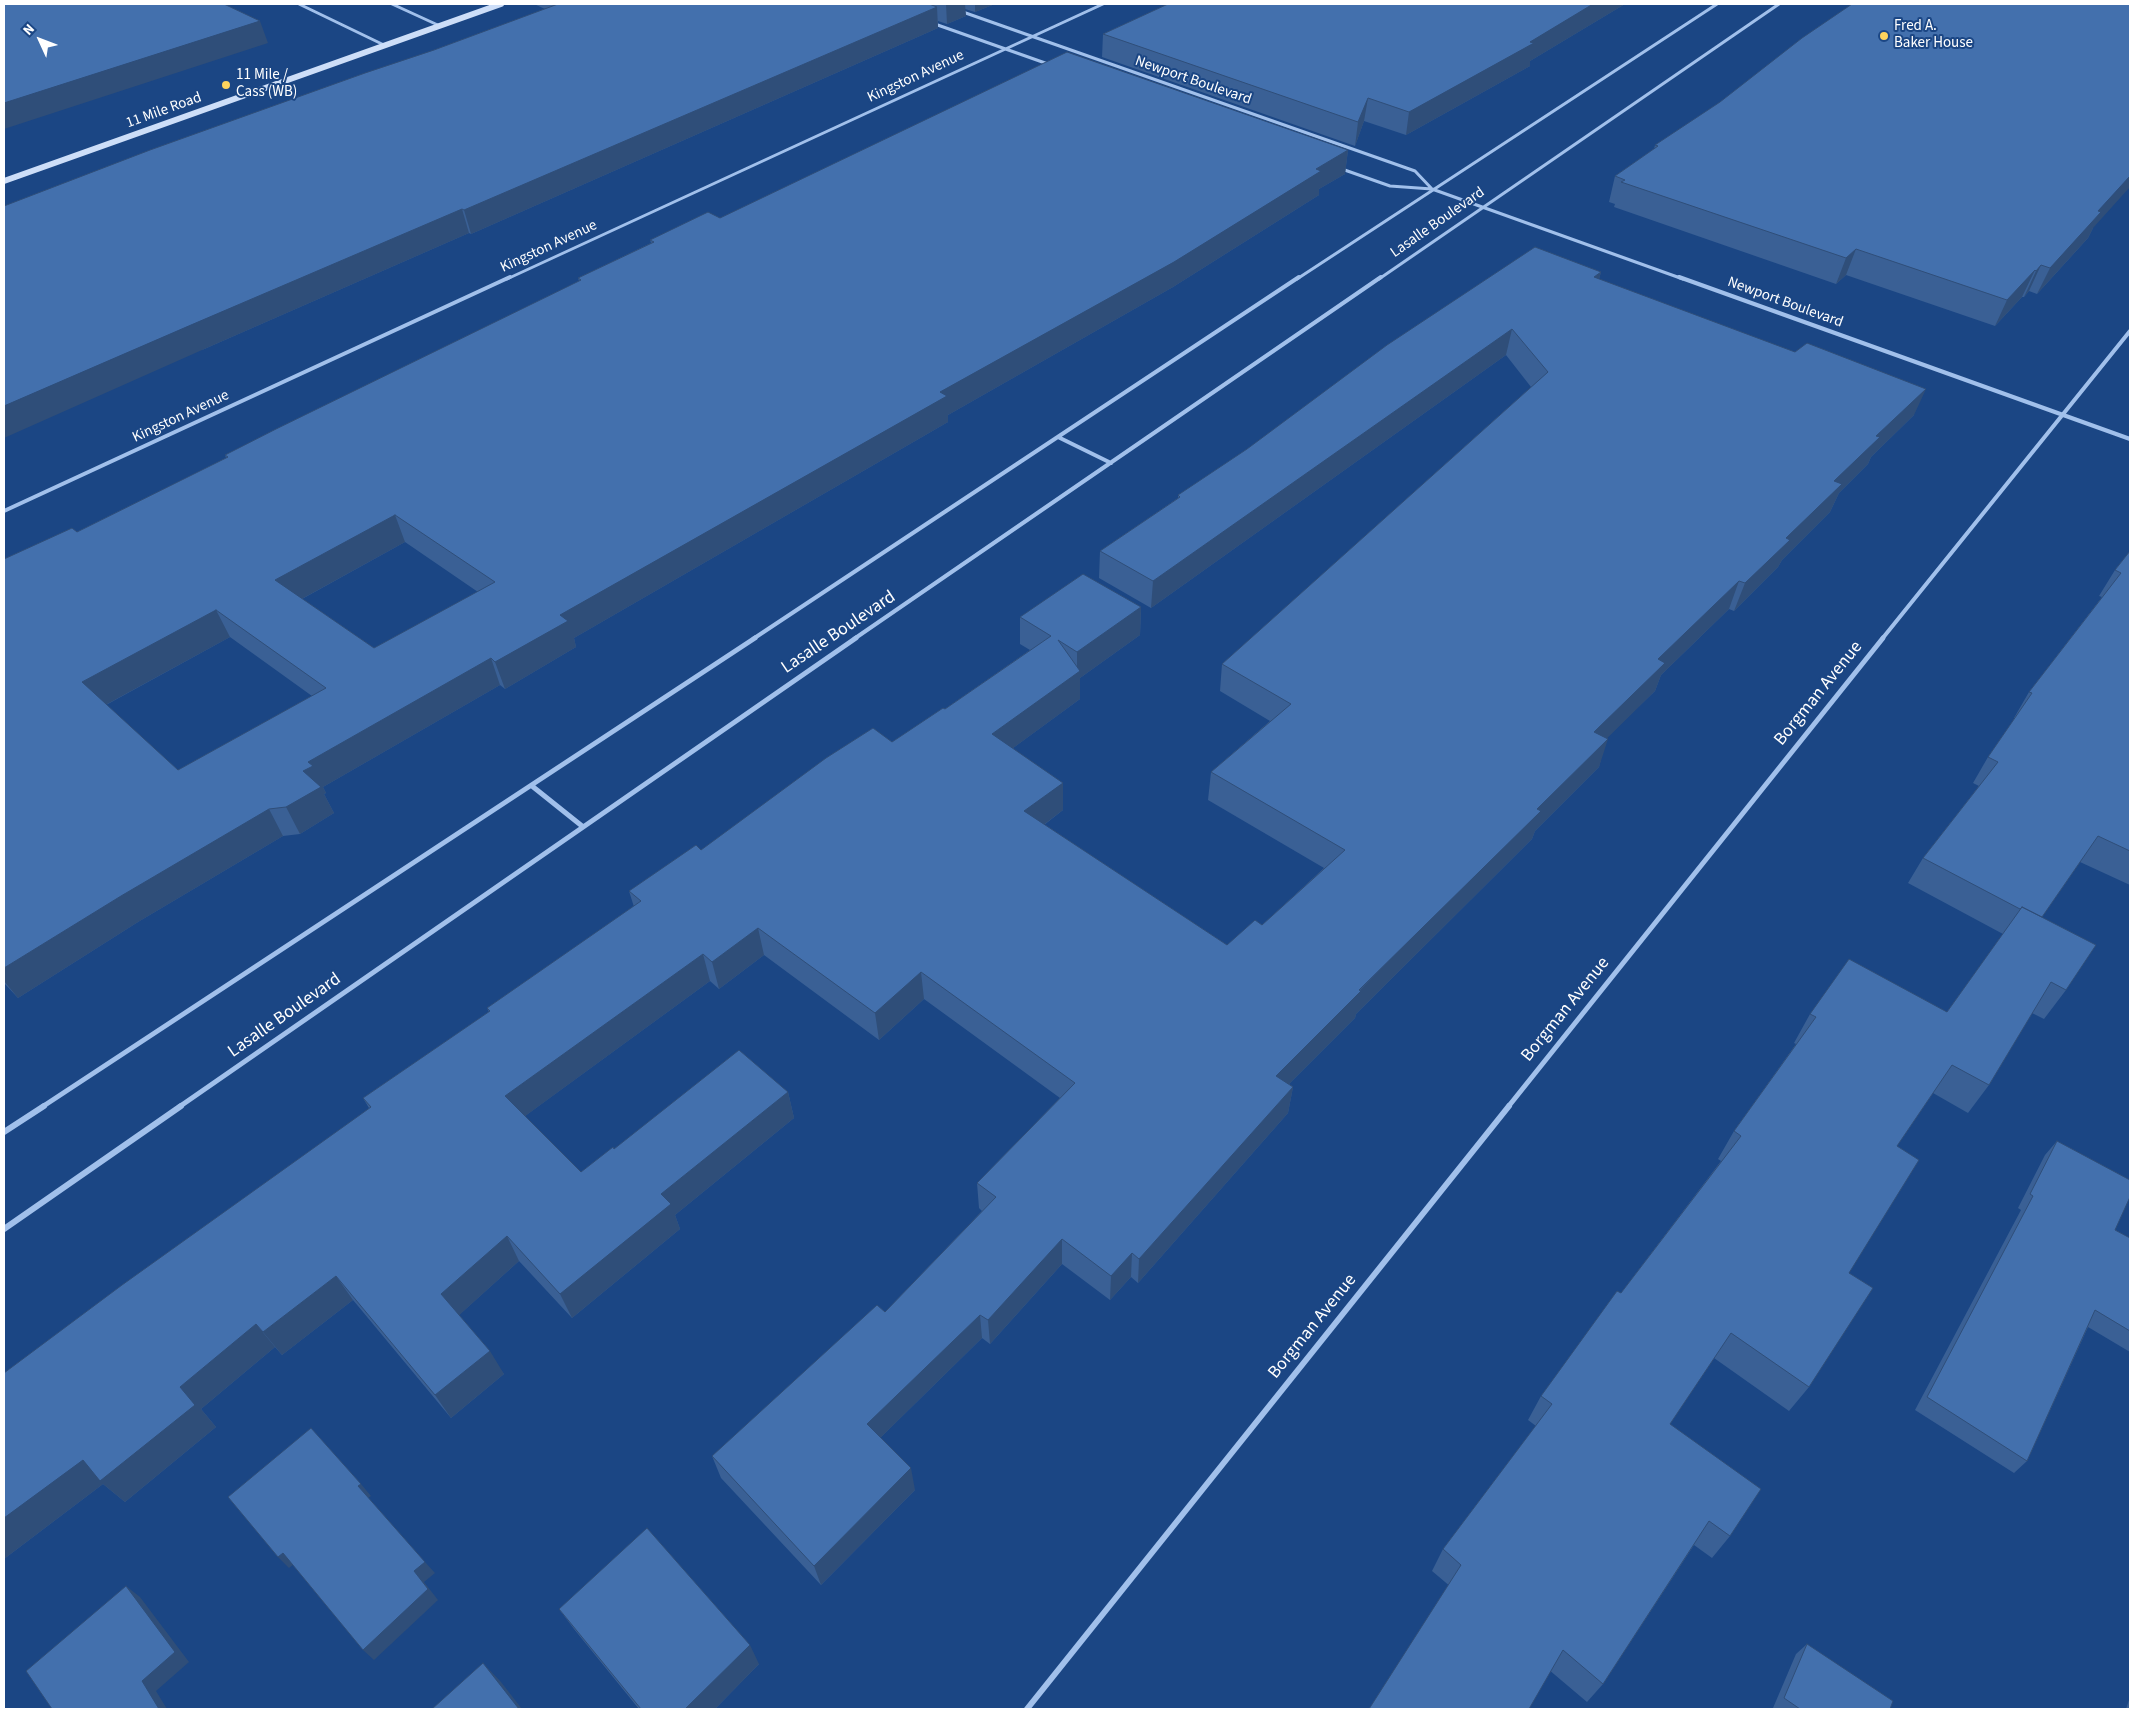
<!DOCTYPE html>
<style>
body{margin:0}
#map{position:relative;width:2134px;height:1713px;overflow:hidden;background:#1b4684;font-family:"Source Sans 3",sans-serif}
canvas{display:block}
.frame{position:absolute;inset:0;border:5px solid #fff;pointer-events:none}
.north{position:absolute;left:15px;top:15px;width:50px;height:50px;-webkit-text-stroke:4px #1b4684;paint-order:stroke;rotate:313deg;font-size:14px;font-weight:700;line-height:20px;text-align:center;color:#fff}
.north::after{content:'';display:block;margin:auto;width:18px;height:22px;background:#fff;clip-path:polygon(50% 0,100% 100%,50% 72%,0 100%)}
</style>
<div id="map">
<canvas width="2134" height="1713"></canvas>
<div class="frame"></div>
<div class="north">N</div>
</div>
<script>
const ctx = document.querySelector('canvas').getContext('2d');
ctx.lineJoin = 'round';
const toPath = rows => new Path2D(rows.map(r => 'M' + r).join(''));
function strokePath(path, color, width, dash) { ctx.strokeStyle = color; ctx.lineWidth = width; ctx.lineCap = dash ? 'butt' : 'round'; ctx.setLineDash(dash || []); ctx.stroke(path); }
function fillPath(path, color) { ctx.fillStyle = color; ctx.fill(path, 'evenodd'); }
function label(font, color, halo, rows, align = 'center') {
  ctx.font = font + ' "Source Sans 3",sans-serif'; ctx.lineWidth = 4; ctx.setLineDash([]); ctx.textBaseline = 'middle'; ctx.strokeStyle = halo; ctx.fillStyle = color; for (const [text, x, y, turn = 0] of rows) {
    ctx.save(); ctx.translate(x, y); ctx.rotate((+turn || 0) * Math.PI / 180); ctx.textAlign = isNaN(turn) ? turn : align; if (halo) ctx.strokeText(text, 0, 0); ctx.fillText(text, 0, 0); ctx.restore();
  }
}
strokePath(toPath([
 [299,4,384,45],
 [392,4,440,26],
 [960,11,1415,171,1432,189,1390,186,1339,168],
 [932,23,1048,64],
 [1432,189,1683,279],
 [507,279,1103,4],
 [1297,279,1717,4],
 [1379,279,1779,4]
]), '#a1c0eb', 3);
strokePath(toPath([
 [1679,277,2130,439],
 [1058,437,1111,463],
 [4,511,510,277],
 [753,639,1299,277],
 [854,639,1381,277],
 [1882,639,2130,331]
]), '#a1c0eb', 4);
strokePath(toPath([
 [532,786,582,826],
 [42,1107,755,638],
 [179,1107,856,638],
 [1508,1107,1883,638]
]), '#a1c0eb', 5);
strokePath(toPath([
 [4,1132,44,1106],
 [4,1229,181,1106],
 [1027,1709,1509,1106]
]), '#a1c0eb', 6);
strokePath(toPath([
 [4,181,501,4]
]), '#cddef8', 6);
fillPath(toPath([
 [534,4,995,4,975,12,965,9,966,16,947,24,938,21,938,28,471,234,469,233,202,350,434,50,545,9],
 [1168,4,1625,4,1530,61,1530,66,1406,135,1364,121,1355,146,1102,57,1103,34],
 [1655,145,2093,228,2088,238,2037,294,2029,291,2024,297,2022,297,1995,326,1846,275,1836,284,1614,207,1615,204,1609,202,1615,176,1654,149],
 [1348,150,1345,174,1319,189,1319,195,1173,287,948,415,948,422,574,638,576,647,505,689,500,685,323,787,326,793,324,794,334,813,300,834,283,836,138,922,18,998,4,983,4,559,77,532,226,458,225,455,579,281,578,278,651,243,650,240,720,218],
 [405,542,478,592,374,648,302,599],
 [230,637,312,696,178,770,106,705],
 [1601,272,1599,279,1914,415,1871,457,1868,464,1839,493,1830,512,1782,560,1778,567,1734,611,1729,609,1661,675,1655,691,1606,738,1599,767,1535,831,1532,839,1356,1014,1355,1018,1289,1084,1293,1087,1288,1113,1138,1283,1131,1277,1110,1300,1062,1264,990,1344,982,1338,880,1438,915,1490,821,1585,721,1478,712,1456,885,1312,982,1211,979,1208,977,1183,1060,1098,924,999,879,1040,764,955,719,989,710,981,525,1116,581,1172,614,1149,788,1092,794,1118,675,1215,680,1229,572,1318,519,1261,459,1315,504,1374,451,1418,353,1300,282,1355,275,1347,201,1409,216,1427,125,1502,103,1484,4,1559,369,1108,363,1098,489,1012,487,1008,634,907,629,891,892,742,945,709,1030,650,1020,644,1020,617,1141,607,1140,635,1080,678,1080,699,1013,748,1063,810,1044,825,1227,945,1262,925,1324,868,1208,800,1211,772,1270,721,1220,691,1222,664,1531,387,1506,355,1151,608,1099,578,1100,551,1178,498,1178,495],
 [2130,551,2130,885,2080,862,2042,917,2066,990,2044,1019,2032,1013,1989,1085,1968,1113,1933,1093,1897,1146,1849,1273,1809,1387,1789,1411,1714,1358,1670,1424,1730,1536,1712,1558,1694,1545,1603,1684,1587,1702,1432,1571,1443,1549,1536,1426,1528,1420,1541,1396,1621,1293,1721,1161,1718,1159,1734,1131,1796,1044,1794,1043,1810,1014,1947,1012,2003,934,1908,883,1923,858,1979,786,1973,783,1988,757,2015,718,2014,718,2029,692,2102,597,2099,596,2115,570],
 [2057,1141,2115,1230,2130,1238,2130,1352,2088,1327,2027,1461,2014,1473,1915,1410,2021,1210,2018,1208,2045,1155],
 [559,1609,759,1664,715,1709,639,1709,574,1629],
 [1807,1644,1890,1709,1775,1709,1773,1708,1796,1654],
 [2130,1697,2130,1709,2126,1709]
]), '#3a6095');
fillPath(toPath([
 [946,4,965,4,966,16,947,24],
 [975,4,995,4,975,12],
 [1593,4,1625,4,1530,61,1530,66,1406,135,1409,112],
 [937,7,938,28,471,234,464,210],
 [260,21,268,43,4,129,4,103],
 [1368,98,1364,121,1355,146,1358,122],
 [1348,150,1345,174,1319,189,1319,195,1173,287,948,415,948,422,574,638,576,647,505,689,495,662,560,615,940,392],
 [2130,176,2130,187,2093,228,2088,238,2037,294,2050,268,2098,211],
 [462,209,469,233,202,350,4,438,4,406,191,325],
 [1856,249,1846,275,1836,284,1846,258],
 [2041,265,2029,291,2024,297,2036,271],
 [2035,270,2022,297,1995,326,2007,300],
 [1601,272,1594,298,1594,277],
 [1512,329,1506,355,1151,608,1153,581],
 [1926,389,1914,415,1871,457,1868,464,1839,493,1830,512,1782,560,1778,567,1734,611,1745,583,1786,538,1834,481,1876,436],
 [395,515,405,542,287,607,275,580],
 [1739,581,1729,609,1661,675,1655,691,1585,760,1594,732,1658,659],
 [1141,607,1140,635,1080,678,1080,699,994,762,992,734,1077,673,1077,652],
 [216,610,230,637,98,709,82,682],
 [491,658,500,685,323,787,326,793,324,794,334,813,300,834,286,807,308,762],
 [1608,739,1599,767,1535,831,1532,839,1356,1014,1355,1018,1271,1102,1276,1076,1537,809],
 [1063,783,1063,810,1025,839,1024,811],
 [269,809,283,836,138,922,18,998,4,981,4,968,121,896],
 [758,928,764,955,719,989,712,962],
 [703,954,710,981,517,1122,505,1096],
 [921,972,924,999,879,1040,875,1013],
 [1293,1087,1288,1113,1138,1283,1139,1259],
 [788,1092,794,1118,675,1215,680,1229,572,1318,560,1294,661,1194],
 [507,1236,519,1261,456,1318,441,1294],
 [1062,1239,1062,1264,990,1344,988,1320],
 [1132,1253,1131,1277,1110,1300,1111,1276],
 [336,1276,353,1300,282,1355,263,1332],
 [980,1315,982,1338,872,1446,867,1424],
 [256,1324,275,1347,201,1409,216,1427,125,1502,103,1484,4,1559,4,1518,180,1387],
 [490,1351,504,1374,451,1418,435,1395],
 [911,1468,915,1490,821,1585,814,1566],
 [361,1484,371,1496,368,1498,358,1486],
 [283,1553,294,1564,289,1568,278,1557],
 [425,1562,435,1573,424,1582,438,1600,374,1660,363,1650,414,1571],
 [126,1586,140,1597,189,1662,156,1691,167,1709,159,1709,142,1681],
 [750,1645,759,1664,715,1709,685,1709],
 [483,1663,501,1682,522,1709,519,1709]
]), '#2f4e79');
const building = toPath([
 [4,4,224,4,260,21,4,103,4,4],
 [558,4,929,4,937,7,464,210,462,209,191,325,4,406,4,206,150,150,365,73,434,50,558,4],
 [1168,4,1593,4,1530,42,1534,43,1409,112,1368,98,1358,122,1103,34,1168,4],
 [1852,4,2130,4,2130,176,2098,211,2101,212,2050,268,2041,265,2036,271,2035,270,2007,300,1856,249,1846,258,1621,182,1625,180,1615,176,1658,146,1655,145,1720,102,1802,38,1852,4],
 [1067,52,1348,150,1316,169,1321,171,1174,262,940,392,947,396,560,615,568,621,495,662,491,658,308,762,313,766,303,771,321,787,286,807,269,809,121,896,4,968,4,559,72,528,77,532,228,457,225,455,276,429,581,280,578,278,654,242,650,240,708,212,720,218,1067,52],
 [395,515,495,582,374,648,275,580,395,515],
 [216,610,326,688,178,770,82,682,216,610],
 [1535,247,1601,272,1594,277,1795,352,1807,343,1926,389,1876,436,1880,437,1834,481,1842,484,1786,538,1790,540,1745,583,1739,581,1658,659,1665,663,1594,732,1608,739,1537,809,1541,811,1359,990,1361,991,1276,1076,1293,1087,1139,1259,1132,1253,1111,1276,1062,1239,988,1320,980,1315,867,1424,911,1468,814,1566,712,1456,877,1305,885,1312,996,1197,977,1183,1075,1083,921,972,875,1013,758,928,712,962,703,954,505,1096,581,1172,613,1147,614,1149,739,1050,788,1092,661,1194,671,1204,560,1294,507,1236,441,1294,490,1351,435,1395,336,1276,263,1332,256,1324,180,1387,195,1405,100,1481,83,1460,4,1518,4,1373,122,1285,371,1107,363,1098,490,1011,487,1008,641,901,629,891,696,845,701,850,826,758,873,728,892,742,943,708,945,709,1051,636,1020,617,1083,574,1141,607,1077,652,1058,640,1080,671,992,734,1063,783,1024,811,1227,945,1255,920,1262,925,1345,850,1211,772,1291,704,1222,664,1548,372,1512,329,1153,581,1100,551,1180,497,1178,495,1247,449,1387,345,1535,247],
 [2130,551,2130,851,2098,836,2042,917,2022,907,2020,909,1923,858,1998,762,1988,757,2032,693,2029,692,2121,573,2115,570,2130,551],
 [2022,907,2096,945,2066,990,2051,982,1989,1085,1952,1065,1897,1146,1919,1160,1849,1273,1873,1288,1809,1387,1731,1333,1670,1424,1761,1489,1730,1536,1709,1521,1603,1684,1563,1650,1529,1709,1369,1709,1461,1565,1443,1549,1552,1404,1541,1396,1617,1291,1621,1293,1741,1136,1734,1131,1816,1017,1810,1014,1849,959,1947,1012,2022,907],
 [2057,1141,2130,1180,2130,1197,2115,1230,2130,1238,2130,1331,2095,1310,2027,1461,1927,1397,2033,1196,2030,1194,2057,1141],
 [311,1428,361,1484,358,1486,425,1562,414,1571,428,1589,363,1650,283,1553,278,1557,228,1497,311,1428],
 [647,1528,750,1645,685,1709,641,1709,559,1609,647,1528],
 [126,1586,175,1652,142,1681,159,1709,52,1709,26,1671,126,1586],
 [1807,1644,1893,1701,1890,1709,1800,1709,1784,1698,1807,1644],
 [483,1663,519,1709,432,1709,483,1663]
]);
fillPath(building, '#4370ad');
strokePath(building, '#2f4e79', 1);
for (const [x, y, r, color] of [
 [1884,36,5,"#fdd35d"],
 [226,85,5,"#fdd35d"]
]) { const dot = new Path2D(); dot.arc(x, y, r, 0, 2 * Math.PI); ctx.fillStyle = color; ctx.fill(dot); strokePath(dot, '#1b4684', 2); }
label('15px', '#fff', '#1b4684', [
 ["Fred A.",1894,27],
 ["Baker House",1894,44],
 ["11 Mile /",236,76],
 ["Cass (WB)",236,93]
], 'left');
label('15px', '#fff', '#1b4684', [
 ["Kingston Avenue",916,77,-25],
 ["Newport Boulevard",1193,81,19],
 ["11 Mile Road",164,111,-20],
 ["Lasalle Boulevard",1438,223,-35],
 ["Kingston Avenue",549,247,-25],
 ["Newport Boulevard",1785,303,20],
 ["Kingston Avenue",181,417,-25]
]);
label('18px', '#fff', '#1b4684', [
 ["Lasalle Boulevard",839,633,-34],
 ["Borgman Avenue",1819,694,-51],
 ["Borgman Avenue",1566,1010,-51],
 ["Lasalle Boulevard",285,1016,-35],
 ["Borgman Avenue",1313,1327,-51]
]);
</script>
